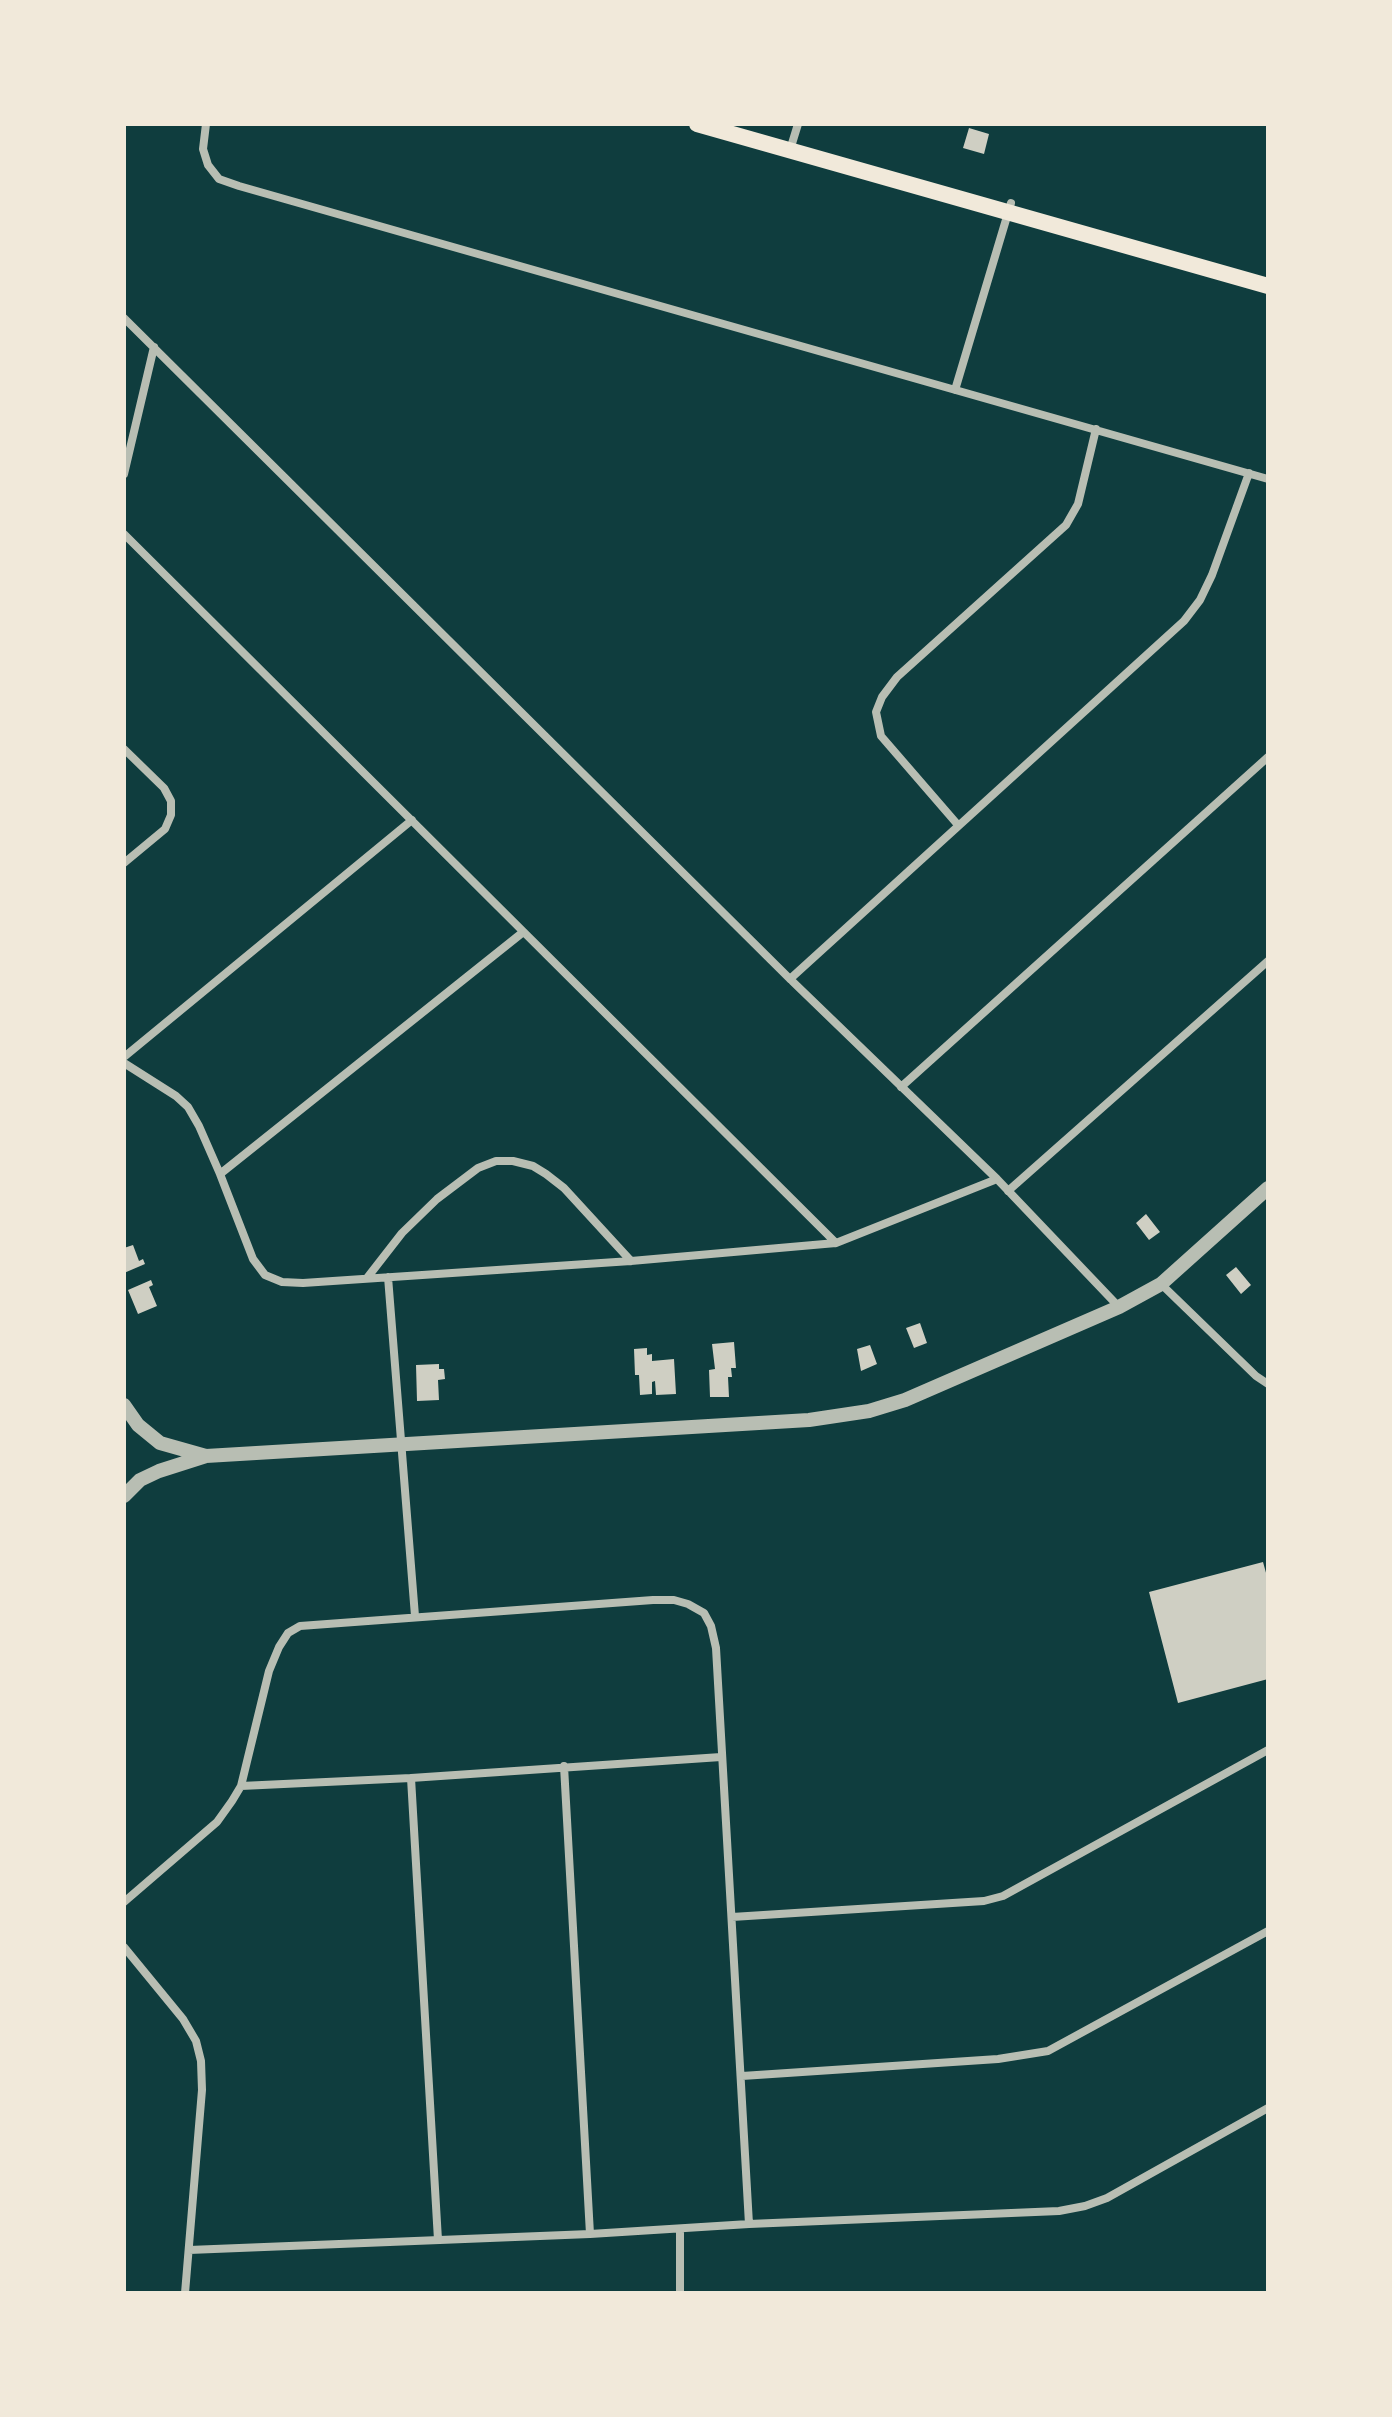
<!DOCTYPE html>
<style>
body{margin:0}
#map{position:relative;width:1392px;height:2417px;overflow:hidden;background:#0f3d3e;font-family:Barlow,sans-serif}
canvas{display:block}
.frame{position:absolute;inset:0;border:126px solid #f1e9da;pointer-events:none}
</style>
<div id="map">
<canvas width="1392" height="2417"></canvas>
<div class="frame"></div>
</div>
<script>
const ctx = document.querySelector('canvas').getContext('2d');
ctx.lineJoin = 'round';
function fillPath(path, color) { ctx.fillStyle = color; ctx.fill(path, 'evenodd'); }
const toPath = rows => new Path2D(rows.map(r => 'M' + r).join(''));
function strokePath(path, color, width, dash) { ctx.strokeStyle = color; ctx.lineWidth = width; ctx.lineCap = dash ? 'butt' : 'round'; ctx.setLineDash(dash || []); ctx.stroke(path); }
fillPath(toPath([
 [969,128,989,134,984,154,963,148],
 [1146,1214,1160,1232,1149,1240,1136,1223],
 [133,1245,139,1261,143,1259,145,1264,124,1273,124,1248],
 [1236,1267,1251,1285,1241,1294,1226,1275],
 [151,1280,153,1285,149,1287,157,1306,138,1314,128,1290],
 [920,1323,927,1343,914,1348,906,1328],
 [734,1342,736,1368,731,1368,732,1377,728,1377,729,1397,710,1397,709,1370,715,1369,712,1344],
 [870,1345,877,1364,861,1371,857,1349],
 [647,1348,647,1355,652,1354,652,1361,674,1359,676,1394,656,1395,655,1381,652,1382,652,1394,640,1395,639,1375,635,1375,634,1349],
 [439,1364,439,1369,444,1369,445,1379,438,1380,439,1400,417,1401,416,1365],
 [1263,1562,1268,1580,1268,1679,1178,1703,1149,1592]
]), '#cfcfc3');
strokePath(toPath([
 [206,124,203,149,208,165,219,179,239,186,1268,479],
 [790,150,798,124],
 [124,318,790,979,997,1179,1119,1307],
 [955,390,1011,203],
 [124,474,154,347],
 [124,534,836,1243],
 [124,749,164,788,171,801,171,815,165,829,124,863],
 [958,825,881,736,876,712,882,697,897,677,1066,525,1078,504,1096,429],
 [790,979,1184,621,1200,600,1212,575,1249,473],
 [124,1057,412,820],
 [124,1063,176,1096,188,1107,199,1126,220,1174,253,1259,265,1275,282,1282,303,1283,631,1261,836,1243,997,1179],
 [901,1087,1268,757],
 [220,1174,522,933],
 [1008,1191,1268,961],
 [388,1277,415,1616],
 [367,1278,402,1233,437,1199,478,1168,496,1161,513,1161,533,1166,546,1174,564,1188,631,1261],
 [1161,1284,1256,1376,1268,1384],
 [564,1766,590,2234],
 [411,1778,438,2240],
 [241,1786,411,1778,721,1757],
 [124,1902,217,1822,232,1801,241,1786,269,1671,279,1647,288,1633,300,1626,653,1600,674,1600,688,1604,704,1613,711,1626,716,1648,749,2224],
 [732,1917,984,1901,1003,1896,1268,1750],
 [124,1947,183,2019,196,2041,201,2061,202,2090,185,2293],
 [742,2076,998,2059,1048,2051,1268,1931],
 [189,2250,590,2234,749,2224,1059,2211,1085,2206,1107,2198,1268,2108],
 [680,2293,680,2230]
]), '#b8beb3', 8);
strokePath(toPath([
 [124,1405,138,1425,160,1443,206,1456],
 [124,1496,140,1480,159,1471,206,1456,809,1420,869,1411,905,1400,1119,1307,1161,1284,1268,1188]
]), '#b8beb3', 14);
strokePath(toPath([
 [697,124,1268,286]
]), '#f1e9da', 16);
</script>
